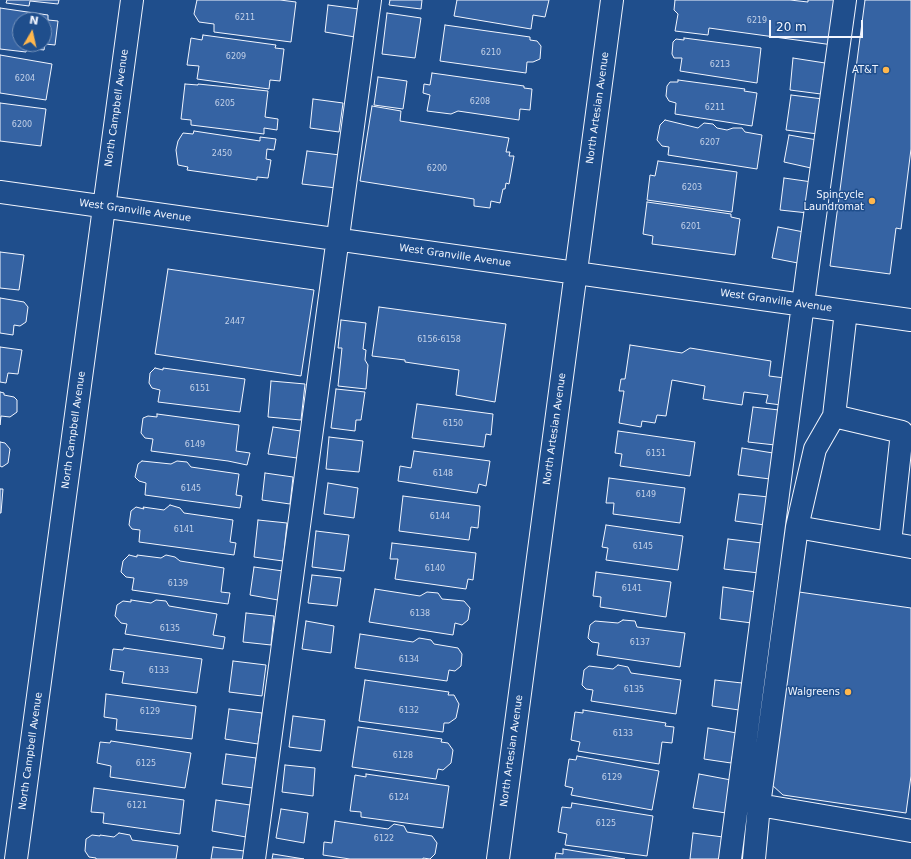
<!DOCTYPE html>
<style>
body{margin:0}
#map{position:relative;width:911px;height:859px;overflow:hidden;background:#1f4e8c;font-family:"DejaVu Sans",sans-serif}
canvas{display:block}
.north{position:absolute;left:12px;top:12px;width:40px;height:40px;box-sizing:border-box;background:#1f4e8c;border:1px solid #7391ba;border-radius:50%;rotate:9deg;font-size:11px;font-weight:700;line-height:16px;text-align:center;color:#f2f6ff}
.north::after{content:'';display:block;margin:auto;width:14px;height:18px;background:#ffb74d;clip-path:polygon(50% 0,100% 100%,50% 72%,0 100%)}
.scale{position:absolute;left:769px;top:20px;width:94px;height:18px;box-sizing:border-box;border:2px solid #f2f6ff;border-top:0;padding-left:5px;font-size:12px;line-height:14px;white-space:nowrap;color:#f2f6ff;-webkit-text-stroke:3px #1f4e8c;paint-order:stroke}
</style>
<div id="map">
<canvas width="911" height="859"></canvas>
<div class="north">N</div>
<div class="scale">20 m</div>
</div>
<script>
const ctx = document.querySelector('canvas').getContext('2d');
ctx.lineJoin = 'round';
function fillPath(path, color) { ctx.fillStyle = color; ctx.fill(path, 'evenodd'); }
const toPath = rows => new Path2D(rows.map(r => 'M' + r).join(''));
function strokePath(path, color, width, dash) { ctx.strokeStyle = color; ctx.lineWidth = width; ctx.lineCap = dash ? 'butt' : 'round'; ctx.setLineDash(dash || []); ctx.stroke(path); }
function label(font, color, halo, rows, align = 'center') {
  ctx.font = font + ' "DejaVu Sans",sans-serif'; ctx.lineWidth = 3; ctx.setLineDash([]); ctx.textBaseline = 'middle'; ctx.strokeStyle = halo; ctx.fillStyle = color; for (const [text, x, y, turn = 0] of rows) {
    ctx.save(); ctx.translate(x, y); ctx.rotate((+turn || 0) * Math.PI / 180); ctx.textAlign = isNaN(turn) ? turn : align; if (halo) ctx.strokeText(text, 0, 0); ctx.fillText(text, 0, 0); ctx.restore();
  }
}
const building = toPath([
 [7,0,59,0,58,4,30,1,29,6,6,3,7,0],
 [197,0,280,0,296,2,291,42,214,32,214,24,199,22,194,14,197,0],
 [390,0,422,0,421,9,389,5,390,0],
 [457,0,549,0,545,17,533,15,531,29,454,16,457,0],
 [675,0,790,0,808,2,808,0,839,0,833,45,709,28,708,35,675,31,678,14,674,10,675,0],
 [865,0,911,0,911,149,901,229,896,228,890,274,830,266,865,0],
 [328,5,359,9,355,37,325,32,328,5],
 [0,8,48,15,48,20,58,21,55,45,45,44,44,50,27,48,26,52,0,49,0,8],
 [20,20,44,20,44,44,20,44,20,20],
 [387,13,421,18,415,58,382,54,387,13],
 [445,25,530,37,530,40,537,41,541,46,540,59,533,62,527,62,526,73,440,61,445,25],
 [203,35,276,45,275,48,284,49,280,81,270,80,269,89,197,79,199,66,187,65,191,38,202,40,203,35],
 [684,38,761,48,757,83,680,71,682,58,674,58,672,54,673,42,676,39,684,40,684,38],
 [0,55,52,64,46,100,0,93,0,55],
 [793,58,825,63,821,94,790,90,793,58],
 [432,73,524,86,524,88,532,89,530,110,520,109,519,120,458,111,451,114,427,111,430,95,423,93,424,84,430,85,432,73],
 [378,77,407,81,403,109,374,105,378,77],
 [678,80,745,89,744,91,757,93,752,126,675,114,676,103,669,101,666,96,667,86,670,82,678,82,678,80],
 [185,84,198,85,198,84,268,91,265,117,278,119,277,130,264,128,264,134,191,125,191,120,181,119,185,84],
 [791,95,823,99,818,134,786,130,791,95],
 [313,99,343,103,339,132,310,128,313,99],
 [0,103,46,109,41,146,0,141,0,103],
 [372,106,401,111,400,121,509,138,506,152,510,152,509,156,514,156,509,184,506,183,505,189,503,189,500,203,491,201,490,208,474,206,474,199,360,181,372,106],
 [665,120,698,128,704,123,713,124,717,128,727,130,733,128,742,128,745,132,762,135,757,169,668,155,669,147,662,146,657,140,660,125,665,120],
 [194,131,260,141,260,137,276,139,274,150,267,149,266,159,271,160,268,178,257,177,257,180,187,170,188,167,178,165,176,150,178,141,183,133,193,134,194,131],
 [789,135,817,140,811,168,784,162,789,135],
 [307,151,340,155,336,188,302,184,307,151],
 [658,161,737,172,732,212,647,200,650,175,655,176,658,161],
 [784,178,812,182,808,213,780,210,784,178],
 [647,202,731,214,731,217,740,219,735,255,652,244,653,236,643,234,647,202],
 [778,227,809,233,803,264,772,258,778,227],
 [0,252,24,255,19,290,0,288,0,252],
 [168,269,314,290,301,376,155,354,168,269],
 [0,298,24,302,28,307,26,322,20,326,14,325,13,335,0,333,0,298],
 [379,307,506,324,495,402,456,395,459,370,405,362,405,360,372,356,379,307],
 [341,320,366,323,363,349,366,350,365,360,368,365,366,389,338,386,342,348,338,348,341,320],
 [630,345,682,353,690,348,771,361,769,376,785,378,781,405,766,403,768,395,744,392,742,405,703,399,705,386,672,380,666,416,657,415,655,423,642,421,641,427,619,423,624,391,619,391,621,379,625,379,630,345],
 [0,347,22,350,18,374,8,373,6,383,0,382,0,347],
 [155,368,163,370,163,368,245,379,240,412,158,402,160,390,152,388,149,383,150,373,155,368],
 [271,381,305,384,301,420,268,417,271,381],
 [336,389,365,392,361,420,356,420,355,431,331,428,336,389],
 [0,392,4,393,4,395,14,397,17,400,17,412,10,417,1,416,0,425,0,392],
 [417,404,493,414,491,435,486,434,484,447,412,438,417,404],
 [753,407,779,410,775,445,748,442,753,407],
 [157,414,239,425,236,451,250,453,247,465,228,461,151,451,153,439,145,438,141,433,143,418,148,416,157,417,157,414],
 [273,427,301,431,297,458,268,454,273,427],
 [618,431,695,442,690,476,620,466,622,454,615,453,618,431],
 [329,437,363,441,359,472,326,469,329,437],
 [0,442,5,443,10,449,8,463,2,467,0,466,0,442],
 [742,448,773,453,770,479,738,475,742,448],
 [414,451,490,461,486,486,479,484,477,493,398,481,400,466,411,468,414,451],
 [142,461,171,464,177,461,187,462,191,467,239,474,236,495,242,496,240,508,145,495,146,483,139,481,135,477,138,464,142,461],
 [265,473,293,477,290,504,262,500,265,473],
 [609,478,685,488,680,523,613,514,614,503,606,503,609,478],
 [328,483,358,488,354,518,324,514,328,483],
 [0,489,3,489,1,513,0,513,0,489],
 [739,494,769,497,765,525,735,521,739,494],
 [403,496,480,506,478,528,471,527,469,540,399,531,403,496],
 [170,505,180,508,184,513,233,520,230,542,236,543,234,555,139,542,140,530,132,529,129,525,131,511,136,507,144,509,143,507,164,510,170,505],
 [258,520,287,523,283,561,254,557,258,520],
 [606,525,683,536,678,570,606,560,608,548,602,547,606,525],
 [316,531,349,535,344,571,312,567,316,531],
 [728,539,762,543,759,573,724,569,728,539],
 [392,543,476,553,473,580,468,579,466,589,395,579,398,559,390,559,392,543],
 [129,555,137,557,137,555,161,558,166,555,175,557,180,561,224,568,221,592,230,593,228,604,132,590,134,578,126,577,121,572,123,561,129,555],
 [254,567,283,571,278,600,250,595,254,567],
 [596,572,671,582,666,617,600,607,601,597,593,596,596,572],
 [312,575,341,578,337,606,308,603,312,575],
 [723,587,756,592,752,623,720,619,723,587],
 [375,589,420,596,427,592,438,593,442,599,464,601,470,608,468,620,462,625,455,623,453,635,369,622,375,589],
 [799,592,911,608,911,776,906,813,783,795,772,785,799,592],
 [131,600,151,603,156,600,166,601,169,606,217,614,213,635,225,637,223,649,125,634,127,624,121,623,115,616,117,605,123,601,131,602,131,600],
 [246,613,274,616,271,645,243,642,246,613],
 [623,620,635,621,637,627,685,633,680,667,597,655,599,643,592,642,588,638,590,625,595,621,618,623,623,620],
 [306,621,334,626,331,653,302,649,306,621],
 [360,634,413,642,419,638,431,640,434,644,458,648,462,654,461,666,455,671,449,670,447,681,355,668,360,634],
 [124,648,202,659,197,693,122,683,124,672,110,670,113,649,123,650,124,648],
 [233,661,266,665,262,696,229,692,233,661],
 [618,665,628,667,631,673,681,680,676,714,591,701,593,690,586,689,582,685,584,670,589,666,613,669,618,665],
 [365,680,449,692,448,695,454,695,459,704,456,718,449,723,444,723,443,732,359,721,365,680],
 [715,680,742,683,739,710,712,706,715,680],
 [106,694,196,706,192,739,116,730,117,719,104,717,106,694],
 [229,709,262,713,258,744,225,739,229,709],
 [583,710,666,723,665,726,674,727,672,743,662,742,659,764,578,751,580,742,571,740,575,712,583,713,583,710],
 [293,716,325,720,321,751,289,747,293,716],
 [358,727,442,739,441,742,448,743,453,750,451,763,443,770,438,769,436,779,352,767,358,727],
 [708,728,737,733,731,763,704,759,708,728],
 [111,741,191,753,185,788,110,777,111,766,97,763,100,742,110,743,111,741],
 [226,754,256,758,253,788,222,784,226,754],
 [577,756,659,771,652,810,571,795,573,788,565,786,569,759,576,760,577,756],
 [285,765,315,768,313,796,282,792,285,765],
 [366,774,449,786,443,828,361,817,361,812,350,811,355,775,366,777,366,774],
 [699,774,731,780,726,813,693,808,699,774],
 [94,788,184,800,180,834,103,823,104,813,91,812,94,788],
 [216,800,250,805,246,837,212,831,216,800],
 [572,803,653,816,647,856,565,845,567,834,558,832,562,807,571,808,572,803],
 [281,809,308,813,304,843,276,838,281,809],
 [335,821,388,829,394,824,404,826,407,832,432,836,437,843,435,854,430,859,423,858,423,859,350,859,323,855,324,842,332,843,335,821],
 [119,833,130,835,132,840,178,846,176,859,96,859,96,858,89,857,85,851,86,839,92,835,100,836,100,835,114,837,119,833],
 [693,833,723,837,720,859,690,859,693,833],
 [213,847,244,851,243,859,211,859,213,847],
 [563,849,625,859,555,859,556,853,563,854,563,849],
 [273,854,304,859,272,859,273,854]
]);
fillPath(building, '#3563a3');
strokePath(building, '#f2f6ff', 1);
const minor = toPath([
 [0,192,911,320],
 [846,311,834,416,815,449,797,527,759,805,911,831],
 [834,416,902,432,890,543],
 [797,527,911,547],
 [16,859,132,0],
 [254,859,370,0],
 [498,859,612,0],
 [730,859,808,266,845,0],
 [754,859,759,805]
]);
strokePath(minor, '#f2f6ff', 24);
strokePath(minor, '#1f4e8c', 22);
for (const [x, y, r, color] of [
 [886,70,4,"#ffb74d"],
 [872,201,4,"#ffb74d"],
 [848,692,4,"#ffb74d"]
]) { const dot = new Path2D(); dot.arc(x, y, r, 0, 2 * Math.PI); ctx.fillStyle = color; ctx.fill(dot); strokePath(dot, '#1f4e8c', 1.5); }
label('8px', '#c3d1e8', null, [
 ["6211",245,18],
 ["6219",757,21],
 ["6210",491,53],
 ["6209",236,57],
 ["6213",720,65],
 ["6204",25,79],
 ["6208",480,102],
 ["6205",225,104],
 ["6211",715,108],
 ["6200",22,125],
 ["6207",710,143],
 ["2450",222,154],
 ["6200",437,169],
 ["6203",692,188],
 ["6201",691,227],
 ["2447",235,322],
 ["6156-6158",439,340],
 ["6151",200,389],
 ["6150",453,424],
 ["6149",195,445],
 ["6151",656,454],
 ["6148",443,474],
 ["6145",191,489],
 ["6149",646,495],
 ["6144",440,517],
 ["6141",184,530],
 ["6145",643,547],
 ["6140",435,569],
 ["6139",178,584],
 ["6141",632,589],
 ["6138",420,614],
 ["6135",170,629],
 ["6137",640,643],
 ["6134",409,660],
 ["6133",159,671],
 ["6135",634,690],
 ["6132",409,711],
 ["6129",150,712],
 ["6133",623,734],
 ["6128",403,756],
 ["6125",146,764],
 ["6129",612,778],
 ["6124",399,798],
 ["6121",137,806],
 ["6125",606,824],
 ["6122",384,839]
]);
label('10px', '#f2f6ff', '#1f4e8c', [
 ["AT&T",878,70],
 ["Spincycle",864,195],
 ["Laundromat",864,207],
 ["Walgreens",840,692]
], 'right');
label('10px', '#f2f6ff', '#1f4e8c', [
 ["North Campbell Avenue",117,108,-82],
 ["North Artesian Avenue",598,108,-82],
 ["West Granville Avenue",135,211,8],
 ["West Granville Avenue",455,256,8],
 ["West Granville Avenue",776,301,8],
 ["North Artesian Avenue",555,429,-82],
 ["North Campbell Avenue",74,430,-82],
 ["North Campbell Avenue",31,751,-82],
 ["North Artesian Avenue",512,751,-82]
]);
</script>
